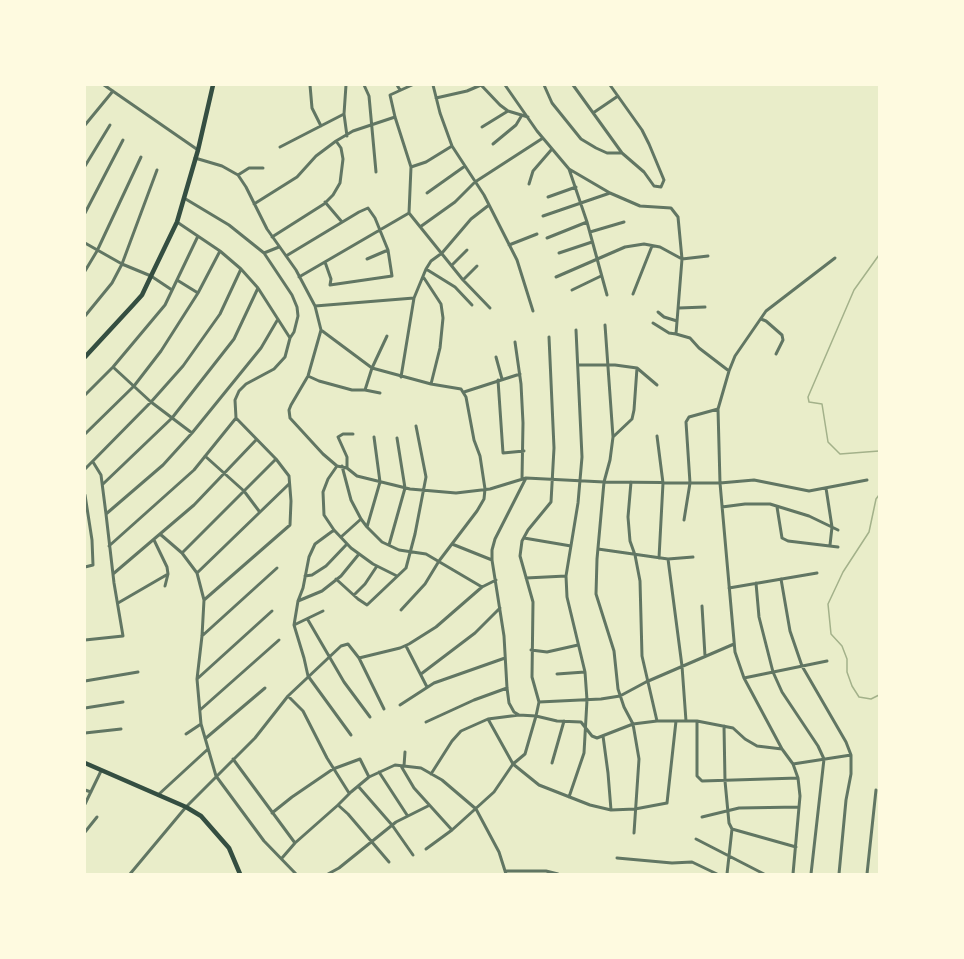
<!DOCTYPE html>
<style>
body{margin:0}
#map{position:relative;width:964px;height:959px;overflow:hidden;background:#e9edc9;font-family:"Fira Sans Condensed",sans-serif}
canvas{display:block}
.frame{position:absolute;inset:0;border:86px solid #fefae0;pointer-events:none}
</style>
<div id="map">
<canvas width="964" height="959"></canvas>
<div class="frame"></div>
</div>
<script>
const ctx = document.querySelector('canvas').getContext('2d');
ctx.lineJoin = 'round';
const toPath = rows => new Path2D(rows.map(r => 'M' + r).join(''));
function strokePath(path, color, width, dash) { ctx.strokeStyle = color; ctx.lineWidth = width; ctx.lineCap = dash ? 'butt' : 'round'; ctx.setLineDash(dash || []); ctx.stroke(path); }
strokePath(toPath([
 [879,255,854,290,808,397,809,402,822,404,828,442,840,454,879,451],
 [879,495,876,499,869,532,843,572,828,604,831,634,842,646,847,659,847,672,852,686,859,697,871,699,879,695]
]), '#a3b18a', 1.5);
strokePath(toPath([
 [104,85,198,150],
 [310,85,312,108,321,126],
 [346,85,344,114,347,136],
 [364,85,369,96,376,172],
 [397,85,400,90],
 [433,85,440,113,452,146,484,195,517,260,533,311],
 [481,85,500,105,508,111,528,117],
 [505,85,537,131,569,169,610,193,640,206,671,208,678,217,682,259,676,334,690,338,699,348,729,371],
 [544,85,552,103,581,139,596,148,607,153,622,153],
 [573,85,622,153,644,172,654,186,661,187,664,180,649,144,642,130,610,85],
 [436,98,467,91,481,85],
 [593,113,618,96],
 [85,125,113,91],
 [482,127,508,111],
 [493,144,516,125,522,115],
 [280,147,344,114],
 [195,158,222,166,238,175,246,187,267,229,296,270,315,306,321,330,308,376,291,405,289,410,290,418,323,454,337,466,347,468,357,476,410,489,456,493,490,489,526,478,604,482,720,483,754,480,809,491,867,480],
 [85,166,110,125],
 [411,167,426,162,452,146],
 [569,169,587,222,607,295],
 [238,175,249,168,263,168],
 [529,184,533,171,552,149],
 [427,193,465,166],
 [548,197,576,187],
 [184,198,229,225,264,253,279,247],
 [325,202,342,222],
 [254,204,297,177,316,156,336,141,353,131,395,117],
 [85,213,123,140],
 [409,213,411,167,395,117,390,95,412,85],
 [543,216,610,193],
 [420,227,455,202,475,182,543,138],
 [590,232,624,222],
 [272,237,324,204,333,195,340,183,343,159,341,148,336,141],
 [547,238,587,222],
 [85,243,122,264,151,276,172,290],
 [509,245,537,234],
 [264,253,292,295,297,307,298,316,294,332,290,338],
 [559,253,592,242],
 [286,256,359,212,368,208,375,218,388,250,392,276,330,285,331,279,325,262],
 [367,259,388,250],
 [452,265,467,250],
 [426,269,455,287,472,305],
 [85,271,97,251,141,157],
 [299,277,409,213,463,280,490,308],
 [556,277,625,247,644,244,660,247,682,259,708,256],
 [424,278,441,304,443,318,440,348,431,384],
 [177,280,198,293],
 [463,280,477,266],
 [572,290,601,276],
 [633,294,652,246],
 [315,306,414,298],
 [679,308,705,307],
 [658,312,664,317,677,321],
 [85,316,112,283,122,264,157,170],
 [761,319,766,321,782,335,783,340,776,354],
 [653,323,669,333,676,334],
 [605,325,613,437,610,460,604,482,597,559,596,594,614,651,618,689,624,707,633,724,639,759,634,833],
 [321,330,372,368,431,384,461,389,466,397,474,440,480,456,485,489,484,499,477,511,439,561,425,584,401,610],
 [515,342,521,384,523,423,522,479],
 [496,357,502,379],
 [578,365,615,365,637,368,657,385],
 [113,367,151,402,192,433],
 [308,376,319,381,352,390,365,390,380,393],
 [401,377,414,298,426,269,431,261,442,253,471,219,489,205],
 [498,380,503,453,524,451],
 [365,390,372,368,387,336],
 [464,392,520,374],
 [85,395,113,367,165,305,198,236],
 [85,434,134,386,161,351,198,293,220,251],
 [657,436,663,483,659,558],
 [613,437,632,419,634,410,637,368],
 [205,456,244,491,259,511],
 [93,462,101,475,106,514],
 [337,466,328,479,323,492,324,515,334,530,351,548,373,564,397,576],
 [342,466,351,500,361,519,367,527,382,542,399,550,426,554,482,587],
 [347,468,347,457,338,437,343,434,353,434],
 [85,469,151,402,183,366,220,314,241,269],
 [526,478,495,539,492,550,492,560,504,636,507,688,509,703,514,712,519,715,536,716,557,721,581,722,592,736,597,738,633,724,657,721,697,721,733,728,745,739,757,746,782,749],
 [631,482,628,517,630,541,635,555,640,581,642,656,657,721],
 [103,484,172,418,234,339,258,288],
 [826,488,832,527,830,545],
 [85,495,92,540,93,565,85,567],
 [722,507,745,504,770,504,809,516,838,530],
 [777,507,782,538,788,541,838,547],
 [684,520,690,483,686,422,689,417,718,409],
 [367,527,380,482,374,437],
 [334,530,315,544,309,557,303,588,298,601,294,625,304,658,308,676,351,735],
 [160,534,182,553,197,573,204,600,202,636,197,679,201,724,216,776,264,841,296,874],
 [341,537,361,519],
 [524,538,571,546],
 [154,540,167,567,168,574,165,586],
 [452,544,492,560],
 [389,545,405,488,397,438],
 [109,546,194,470,236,418,235,400,239,391,246,384,274,369,285,357,290,338,258,288,241,269,220,251,177,222],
 [598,549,668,559,693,557],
 [182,553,276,459],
 [668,559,682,666,686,721],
 [197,573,289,484],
 [113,574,194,505,256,440],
 [305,576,312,575,326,566,347,544],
 [526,578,566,576],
 [336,579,358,599,367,605,406,568,415,534,426,477,416,426],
 [781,579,790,631,802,666,846,742,851,755,851,774,846,800,839,874],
 [756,583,759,617,773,672,782,692,818,746,824,759,811,874],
 [729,588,817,573],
 [354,595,365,584,377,566],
 [204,600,290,525,291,501,289,476,276,459,236,418],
 [298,601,322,591,341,576,359,554],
 [118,603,168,574],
 [702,606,705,656],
 [308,620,344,682,370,717],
 [294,625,323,611],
 [202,636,277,568],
 [85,640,123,636,114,583,106,514,163,465,192,433,261,348,278,319],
 [406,646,427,687],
 [531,650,547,652,578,645],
 [359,658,400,648,409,644,436,627,482,587,496,580],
 [421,674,475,633,500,608],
 [557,674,585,672],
 [744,678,827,661],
 [197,679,272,611],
 [85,681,138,672],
 [288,696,303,711,327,758,349,793],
 [539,702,601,699,620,696,646,682,734,644],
 [400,705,434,683,505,658],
 [85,708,123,702],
 [200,710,279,640],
 [488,719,513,764,539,785,590,805,611,810,635,809,667,803,676,721],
 [697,721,697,776,702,781,798,778],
 [426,722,474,700,507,688],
 [724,726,725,781,729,823,732,829,727,874],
 [85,733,121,729],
 [186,734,201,724],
 [603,736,608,773,611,810],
 [206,738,265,688],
 [233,759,295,843],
 [552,763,564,721],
 [793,764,851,755],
 [401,766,414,788,452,830],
 [404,766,405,752],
 [379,772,407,815],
 [431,774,452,741,461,731,488,719,519,715],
 [358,786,392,825,413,855],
 [85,790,91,792],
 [158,795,208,749],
 [569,797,584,753,587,700,585,672,567,597,566,576,578,503,582,457,576,330],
 [85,804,101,771],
 [338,805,348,814,389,862],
 [272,813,292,797,333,769,360,759,369,777],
 [702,817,739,808,799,807],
 [732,829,796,847],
 [85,832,97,817],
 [696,839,764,874],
 [426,849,452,830,494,792,513,764,525,754,536,716,539,702,532,677,533,602,520,556,522,541,528,530,551,502,554,448,549,337],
 [282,858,295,843,338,805,351,792,369,777,395,765,421,768,442,780,476,809,499,852,506,874],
 [617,858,672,863,692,862,717,874],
 [506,871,546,871,558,874],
 [130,874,186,807,255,738,288,696,341,646,348,644,359,658,384,709],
 [328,874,339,868,396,822,428,806],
 [793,874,800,796,798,778,793,764,782,749,744,678,735,652,720,483,718,409,729,371,735,356,766,311,835,258],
 [867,874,876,790]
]), '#617663', 3);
strokePath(toPath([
 [85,357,133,305,142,295,151,276,177,222,198,150,213,85],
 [85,763,186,807,201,816,229,848,240,874]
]), '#344e41', 4.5);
</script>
